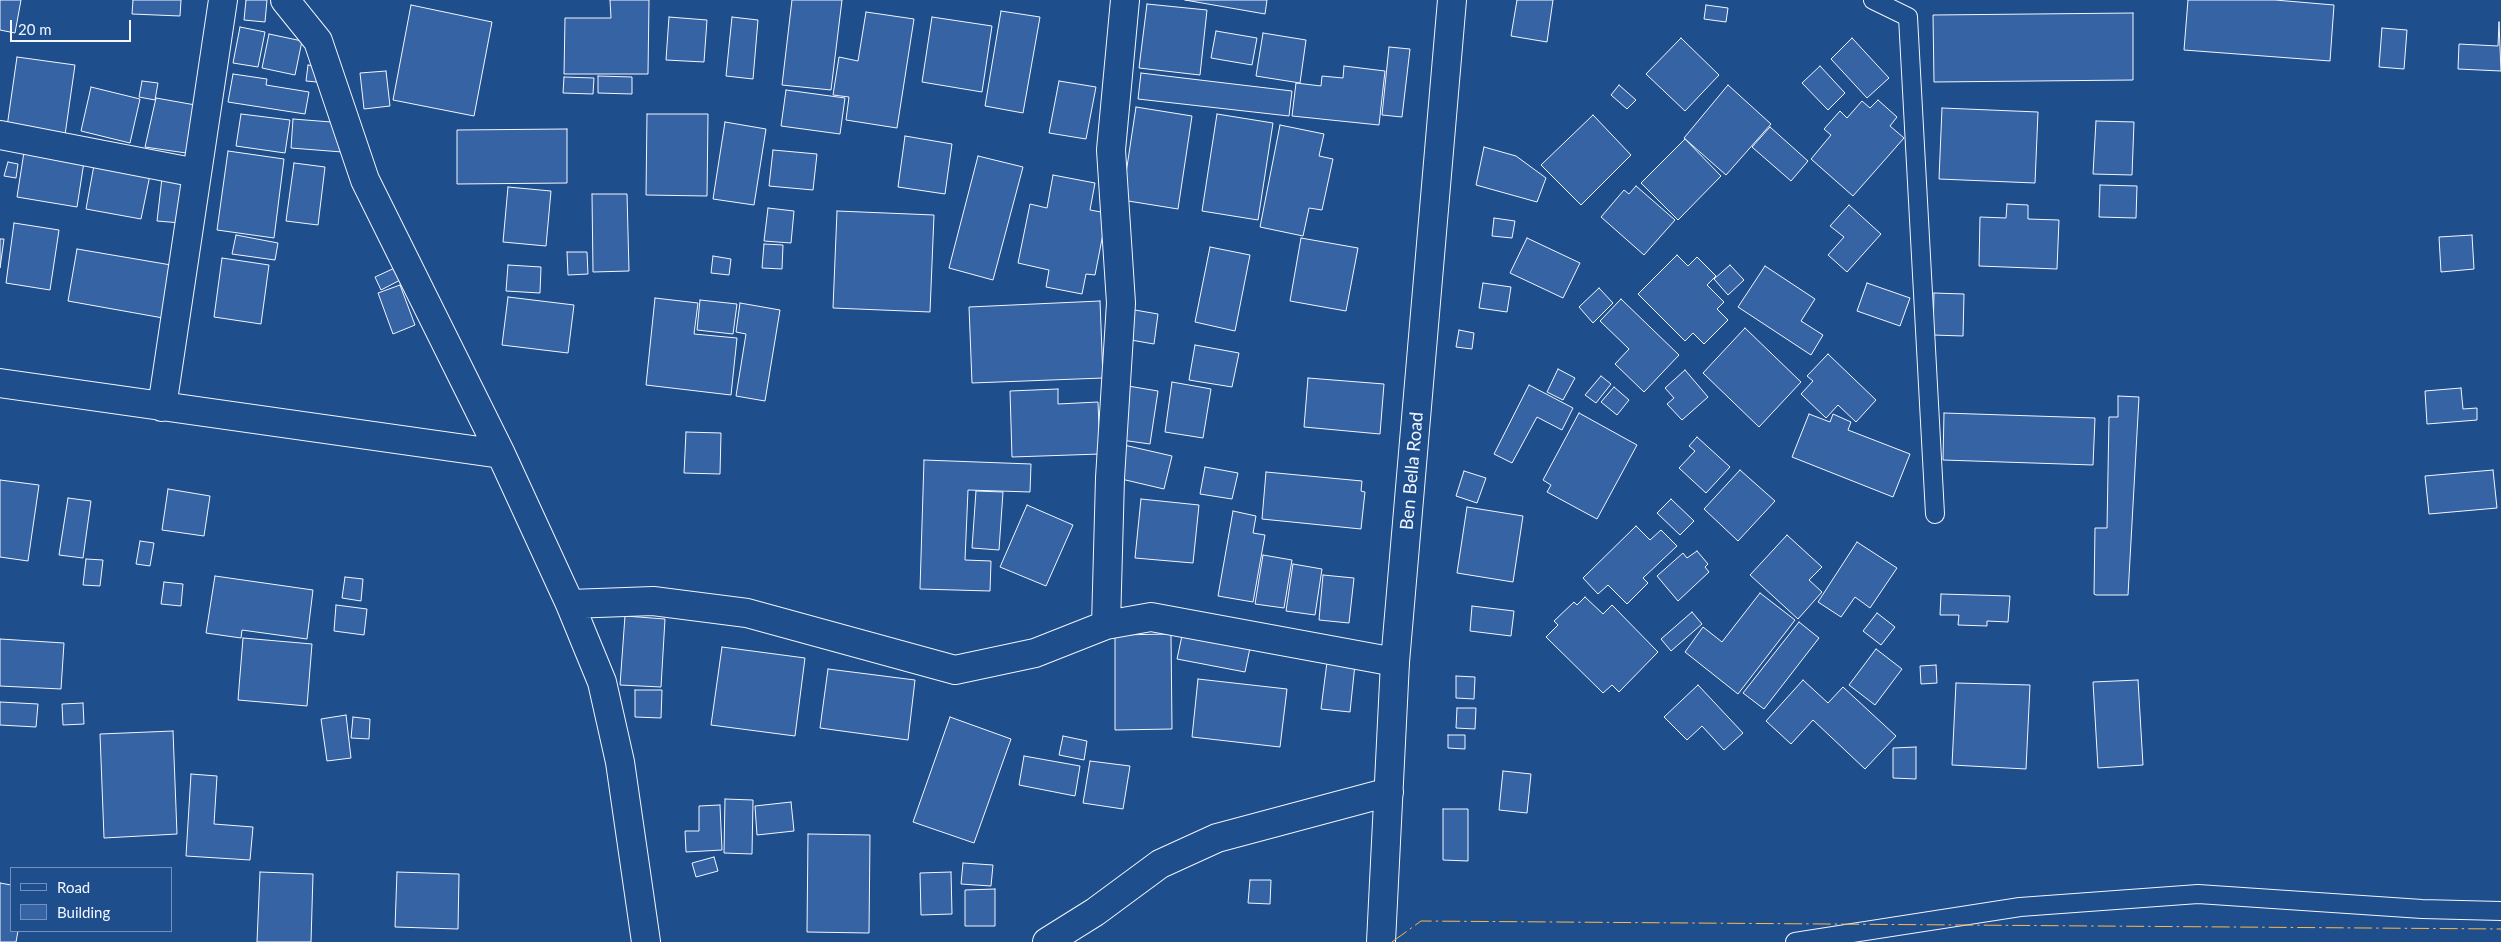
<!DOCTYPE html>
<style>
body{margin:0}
#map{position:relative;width:2501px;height:942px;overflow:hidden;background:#1f4e8c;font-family:Lato,sans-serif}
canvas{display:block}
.legend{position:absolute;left:10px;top:867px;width:162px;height:65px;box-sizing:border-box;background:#1f4e8c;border:1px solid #7391ba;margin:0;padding:6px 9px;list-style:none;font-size:15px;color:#f2f6ff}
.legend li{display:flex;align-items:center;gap:10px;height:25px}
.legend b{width:25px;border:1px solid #7391ba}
.scale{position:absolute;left:10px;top:20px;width:121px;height:22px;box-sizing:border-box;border:2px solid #f2f6ff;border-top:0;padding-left:6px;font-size:15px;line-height:18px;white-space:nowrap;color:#f2f6ff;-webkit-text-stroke:4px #1f4e8c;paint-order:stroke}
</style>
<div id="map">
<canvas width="2501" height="942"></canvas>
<ul class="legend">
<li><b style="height:6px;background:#1f4e8c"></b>Road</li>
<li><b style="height:14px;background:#3563a3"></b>Building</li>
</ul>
<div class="scale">20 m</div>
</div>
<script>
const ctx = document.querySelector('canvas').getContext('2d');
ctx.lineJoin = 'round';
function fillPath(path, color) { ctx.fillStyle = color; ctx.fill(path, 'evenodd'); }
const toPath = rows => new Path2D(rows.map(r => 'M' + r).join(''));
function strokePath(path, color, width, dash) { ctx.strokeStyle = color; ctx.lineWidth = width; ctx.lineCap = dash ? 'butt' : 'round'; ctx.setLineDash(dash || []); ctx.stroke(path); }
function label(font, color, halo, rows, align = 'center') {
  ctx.font = font + ' Lato,sans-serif'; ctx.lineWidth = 4; ctx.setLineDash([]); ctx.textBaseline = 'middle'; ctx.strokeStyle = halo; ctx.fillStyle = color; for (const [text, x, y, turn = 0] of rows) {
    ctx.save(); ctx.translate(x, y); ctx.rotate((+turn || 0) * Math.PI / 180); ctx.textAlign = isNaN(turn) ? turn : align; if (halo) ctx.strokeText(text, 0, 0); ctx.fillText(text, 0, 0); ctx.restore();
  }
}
const building = toPath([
 [0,0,21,0,15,33,0,30,0,0],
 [133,0,181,0,180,16,132,14,133,0],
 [246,0,267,0,265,22,244,20,246,0],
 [610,0,649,0,648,74,564,74,565,18,611,18,610,0],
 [792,0,842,0,831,90,782,85,792,0],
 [1185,0,1267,0,1265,14,1185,0],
 [1517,0,1553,0,1547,42,1511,36,1517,0],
 [2188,0,2275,0,2334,5,2330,61,2184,50,2188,0],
 [1147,4,1207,10,1200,75,1139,68,1147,4],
 [411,5,492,22,474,116,393,100,411,5],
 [1706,5,1728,8,1726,22,1704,19,1706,5],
 [1001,11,1040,17,1023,113,985,106,1001,11],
 [866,12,914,19,897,128,846,120,849,97,833,95,839,57,858,61,866,12],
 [2133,13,2133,80,1934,82,1933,15,2133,13],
 [669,17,707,20,704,62,666,60,669,17],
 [732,17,758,20,753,79,726,76,732,17],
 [932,17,992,26,982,92,922,82,932,17],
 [2499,22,2501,71,2458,69,2459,44,2498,46,2499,22],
 [240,27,265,32,258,67,233,63,240,27],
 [2382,28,2407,30,2404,69,2379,67,2382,28],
 [1216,31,1257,38,1252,65,1211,58,1216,31],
 [1263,33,1306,40,1300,83,1256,76,1263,33],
 [269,34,302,41,295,75,262,68,269,34],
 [1681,38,1719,75,1685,111,1646,74,1681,38],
 [1852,38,1889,78,1867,98,1831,59,1852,38],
 [1389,47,1410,49,1402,117,1382,115,1389,47],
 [17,57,75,65,65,135,7,127,17,57],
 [308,65,320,67,317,82,306,81,308,65],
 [1344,66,1385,71,1379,125,1292,116,1296,83,1321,86,1322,76,1343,78,1344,66],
 [1820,66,1845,93,1828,110,1802,83,1820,66],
 [386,71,390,106,364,109,360,73,386,71],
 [1141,73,1292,91,1289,116,1138,99,1141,73],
 [233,74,267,79,266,85,309,92,305,114,228,102,233,74],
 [598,76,632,77,632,94,598,93,598,76],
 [564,77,594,78,593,94,563,93,564,77],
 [142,81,158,83,155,100,139,97,142,81],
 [1059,81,1096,87,1086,139,1049,133,1059,81],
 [1619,85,1636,100,1627,109,1611,95,1619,85],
 [1728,85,1771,124,1726,175,1684,138,1728,85],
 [91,87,140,99,130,143,81,131,91,87],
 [786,90,845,98,840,134,781,126,786,90],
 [156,98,201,106,193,154,145,147,156,98],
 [1878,100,1897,117,1890,126,1904,138,1853,196,1811,159,1831,135,1824,129,1840,111,1847,118,1862,101,1870,108,1878,100],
 [1136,107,1192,116,1178,209,1122,200,1136,107],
 [1942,108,2038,112,2035,183,1939,179,1942,108],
 [241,114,290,120,285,153,236,146,241,114],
 [647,114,708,114,707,196,646,195,647,114],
 [1217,114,1273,123,1258,220,1202,211,1217,114],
 [1593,115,1631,155,1581,205,1541,165,1593,115],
 [293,119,344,123,342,152,291,148,293,119],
 [2096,121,2134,122,2132,175,2093,174,2096,121],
 [725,122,766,129,754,205,713,199,725,122],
 [1280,125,1324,134,1319,156,1333,159,1322,210,1309,208,1303,236,1260,227,1280,125],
 [1770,127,1808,161,1791,181,1752,147,1770,127],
 [567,129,567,183,457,184,457,130,567,129],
 [905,136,952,144,945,194,898,187,905,136],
 [1685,139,1721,176,1678,220,1641,183,1685,139],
 [1484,147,1516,156,1546,178,1537,202,1476,185,1484,147],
 [773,150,817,154,813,190,769,186,773,150],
 [228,151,284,159,274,238,217,230,228,151],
 [24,152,84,162,77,207,17,197,24,152],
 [978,156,1023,167,993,280,949,268,978,156],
 [8,162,18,164,16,178,4,176,8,162],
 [294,163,325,167,318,225,286,221,294,163],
 [94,165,150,175,141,219,86,209,94,165],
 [1053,175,1095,183,1090,210,1107,213,1095,275,1086,274,1082,294,1046,287,1049,270,1018,263,1030,204,1047,208,1053,175],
 [162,178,186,181,181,223,157,221,162,178],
 [2100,185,2137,186,2136,218,2099,217,2100,185],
 [1636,186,1675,220,1644,255,1601,217,1624,190,1629,194,1636,186],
 [508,187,551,191,546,246,503,242,508,187],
 [592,194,627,194,629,271,593,272,592,194],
 [2007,204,2028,205,2028,219,2059,220,2057,269,1979,266,1980,217,2006,218,2007,204],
 [1849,205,1881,234,1847,272,1828,255,1844,237,1830,226,1849,205],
 [768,208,794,211,791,243,764,241,768,208],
 [837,211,934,215,930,312,833,308,837,211],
 [1494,218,1515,221,1512,238,1492,236,1494,218],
 [14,223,59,230,50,290,6,283,14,223],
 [236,235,278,243,275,260,232,254,236,235],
 [2472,235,2474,269,2441,272,2439,237,2472,235],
 [1301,238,1358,248,1346,311,1290,301,1301,238],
 [1527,238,1580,263,1563,298,1510,273,1527,238],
 [0,239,4,239,0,268,0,239],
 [764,244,783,245,782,269,762,268,764,244],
 [1210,247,1250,255,1235,331,1195,322,1210,247],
 [77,249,171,265,163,318,68,301,77,249],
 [567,252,587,252,588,274,568,275,567,252],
 [1677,255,1688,266,1697,257,1716,276,1707,285,1724,302,1717,309,1728,320,1704,344,1693,333,1685,341,1638,294,1677,255],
 [713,256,731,259,729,275,711,273,713,256],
 [222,258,269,265,261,324,214,317,222,258],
 [508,265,541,267,540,293,506,291,508,265],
 [1730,265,1744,280,1728,295,1714,279,1730,265],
 [399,266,404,278,381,290,375,277,399,266],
 [1765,266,1815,299,1801,321,1823,335,1811,355,1738,307,1765,266],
 [1483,283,1511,287,1507,312,1479,308,1483,283],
 [1867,283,1910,298,1900,326,1857,311,1867,283],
 [400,285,415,325,393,334,378,293,400,285],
 [1599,288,1613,303,1593,323,1579,307,1599,288],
 [1934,293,1964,294,1963,336,1933,335,1934,293],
 [508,297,574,305,568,353,502,345,508,297],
 [655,298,698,303,694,334,737,338,731,395,646,385,655,298],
 [1621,299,1679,355,1644,392,1615,364,1629,349,1600,321,1621,299],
 [700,300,737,304,733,334,697,330,700,300],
 [1100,301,1103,378,972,383,969,307,1100,301],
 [740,303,780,310,765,401,736,396,746,334,736,332,740,303],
 [1129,309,1158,314,1154,344,1125,339,1129,309],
 [1745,328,1801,382,1759,427,1703,373,1745,328],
 [1459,330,1474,333,1472,349,1456,347,1459,330],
 [1195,345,1239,353,1232,387,1189,380,1195,345],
 [1828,354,1876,400,1856,422,1838,405,1826,418,1801,394,1813,381,1807,376,1828,354],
 [1558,369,1575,378,1563,400,1547,392,1558,369],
 [1685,370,1708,397,1682,420,1667,404,1674,398,1665,388,1685,370],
 [1601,376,1611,384,1596,403,1585,395,1601,376],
 [1308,378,1384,384,1380,434,1304,427,1308,378],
 [1172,382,1211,389,1203,438,1165,432,1172,382],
 [1122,385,1158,391,1150,444,1114,439,1122,385],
 [1529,385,1573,408,1562,430,1537,417,1512,463,1494,454,1529,385],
 [1614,387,1629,400,1617,415,1601,402,1614,387],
 [2461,388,2463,409,2477,408,2477,420,2427,424,2425,391,2461,388],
 [1058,389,1058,404,1098,402,1100,454,1012,457,1010,391,1058,389],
 [2118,396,2139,397,2128,595,2096,595,2094,594,2095,528,2107,528,2109,417,2118,417,2118,396],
 [1579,413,1637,445,1597,519,1547,492,1551,485,1543,480,1579,413],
 [1944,413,2095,418,2093,465,1943,460,1944,413],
 [1809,414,1830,422,1833,414,1851,422,1848,430,1910,454,1893,497,1792,457,1809,414],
 [686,432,721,433,720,474,684,473,686,432],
 [1697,437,1730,467,1706,493,1679,468,1695,451,1689,446,1697,437],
 [1124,445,1172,456,1164,489,1117,478,1124,445],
 [924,460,1031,464,1030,492,968,490,965,560,991,561,990,591,920,589,924,460],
 [1205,467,1238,473,1232,499,1200,494,1205,467],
 [1740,470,1775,501,1738,541,1704,509,1740,470],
 [2493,470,2497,508,2429,514,2425,476,2493,470],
 [1464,471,1486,478,1477,503,1456,496,1464,471],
 [1266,472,1362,481,1361,491,1365,492,1361,529,1262,519,1266,472],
 [0,480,39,485,28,561,0,557,0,480],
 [168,489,210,496,204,536,162,530,168,489],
 [976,491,1003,492,999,550,972,548,976,491],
 [68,498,91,501,83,558,59,555,68,498],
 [1141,499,1199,505,1193,563,1135,558,1141,499],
 [1671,499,1694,521,1680,535,1657,513,1671,499],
 [1027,505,1073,525,1046,586,1000,567,1027,505],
 [1467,507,1523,516,1513,582,1457,573,1467,507],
 [1233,511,1256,516,1253,533,1265,535,1253,602,1218,596,1233,511],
 [1636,526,1650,540,1661,530,1677,546,1643,578,1648,583,1627,604,1608,585,1598,594,1583,578,1636,526],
 [1787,535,1822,567,1809,580,1822,592,1798,619,1750,575,1787,535],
 [140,541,154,543,150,566,136,564,140,541],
 [1857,542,1897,568,1870,608,1855,597,1841,617,1818,602,1857,542],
 [1697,551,1708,564,1705,567,1709,572,1678,601,1657,576,1683,553,1687,558,1697,551],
 [1263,555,1292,560,1284,608,1255,604,1263,555],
 [86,559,103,560,100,586,83,585,86,559],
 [1293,564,1322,569,1315,615,1286,611,1293,564],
 [1323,575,1354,578,1349,623,1319,620,1323,575],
 [215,576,313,590,307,639,242,630,241,638,206,633,215,576],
 [345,577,363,579,361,601,342,598,345,577],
 [164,582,183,584,181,606,161,604,164,582],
 [1760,593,1795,620,1738,694,1685,652,1703,627,1722,642,1760,593],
 [1941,594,2010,596,2008,622,1987,621,1987,626,1958,625,1959,615,1940,615,1941,594],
 [1585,597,1603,614,1612,605,1658,652,1619,692,1612,685,1603,693,1546,637,1558,625,1554,621,1574,602,1577,605,1585,597],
 [336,605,367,609,364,635,334,631,336,605],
 [1472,606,1514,611,1511,636,1470,631,1472,606],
 [1692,612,1702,624,1671,651,1661,639,1692,612],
 [1877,613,1895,627,1881,645,1863,631,1877,613],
 [625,616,665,619,661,687,620,685,625,616],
 [1799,622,1819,638,1764,709,1743,693,1799,622],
 [1183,631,1251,643,1245,672,1177,659,1183,631],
 [1171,634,1172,729,1115,730,1115,635,1171,634],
 [243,638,312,644,307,706,238,700,243,638],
 [0,639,64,643,61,689,0,686,0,639],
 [722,647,805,658,795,736,711,725,722,647],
 [1876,649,1902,669,1875,705,1849,685,1876,649],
 [1327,662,1355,664,1350,712,1321,709,1327,662],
 [1936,665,1937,683,1921,684,1920,666,1936,665],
 [828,669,915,680,908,740,820,728,828,669],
 [1456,676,1475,677,1474,699,1456,698,1456,676],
 [1198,679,1287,689,1280,747,1192,737,1198,679],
 [1803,680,1828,703,1843,687,1896,736,1865,769,1813,720,1791,744,1766,721,1803,680],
 [2138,680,2143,765,2098,768,2093,682,2138,680],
 [1956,683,2030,685,2026,769,1952,765,1956,683],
 [1698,685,1743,733,1724,750,1702,726,1687,740,1664,717,1698,685],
 [635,690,662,690,661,718,635,717,635,690],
 [0,702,38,704,36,727,0,725,0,702],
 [83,703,84,724,63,725,62,704,83,703],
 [1457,708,1476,708,1475,729,1456,728,1457,708],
 [346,715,351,758,327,761,321,719,346,715],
 [353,717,370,719,369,739,351,738,353,717],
 [950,717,1011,739,974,843,913,822,950,717],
 [173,731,177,834,104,838,100,734,173,731],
 [1448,735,1465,735,1465,749,1448,748,1448,735],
 [1063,736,1087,741,1084,760,1059,755,1063,736],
 [1916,747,1916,779,1893,778,1893,748,1916,747],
 [1024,756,1080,766,1075,796,1019,785,1024,756],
 [1090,761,1130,766,1123,809,1083,803,1090,761],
 [1503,771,1531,774,1527,813,1499,810,1503,771],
 [191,774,217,776,214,824,253,827,250,860,186,856,191,774],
 [725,799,753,800,752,854,724,853,725,799],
 [791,802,794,831,757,835,755,806,791,802],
 [720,805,722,850,686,852,685,831,699,831,699,806,720,805],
 [1443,809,1468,809,1468,861,1443,860,1443,809],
 [808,834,870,835,869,933,807,932,808,834],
 [714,857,718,871,696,877,692,863,714,857],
 [963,863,993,865,991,886,961,884,963,863],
 [260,872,313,874,311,942,257,942,260,872],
 [397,872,459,874,458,929,395,927,397,872],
 [951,872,952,914,921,915,920,873,951,872],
 [1250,880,1271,880,1270,904,1248,903,1250,880],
 [0,883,11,885,11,931,18,931,16,942,0,942,0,883],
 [995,889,995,926,965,926,965,890,995,889]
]);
fillPath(building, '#3563a3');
strokePath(building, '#f2f6ff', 1);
const lane = toPath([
 [1873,0,1908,17,1935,514],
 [1795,942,2020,907,2198,894,2422,909,2501,911]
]);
const street = toPath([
 [285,0,318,41,365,180,501,454,570,604,602,682,620,762,646,942],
 [0,135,197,173],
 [0,383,501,454],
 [162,407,223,0],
 [570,604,653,601,747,613,955,670,1035,653,1106,625,1151,617,1395,662],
 [1106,625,1110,478,1121,303,1111,150,1125,0]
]);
const secondary = toPath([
 [1047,942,1095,912,1160,864,1217,838,1389,792],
 [1381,942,1395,662,1452,0]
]);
strokePath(lane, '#f2f6ff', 20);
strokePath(street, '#f2f6ff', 30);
strokePath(secondary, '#f2f6ff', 30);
strokePath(lane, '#1f4e8c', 18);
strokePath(street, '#1f4e8c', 28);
strokePath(secondary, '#1f4e8c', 28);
strokePath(toPath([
 [1392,942,1421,921,2501,929]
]), '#ffb74d', 1, [18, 4, 2.5, 4]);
label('18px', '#f2f6ff', '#1f4e8c', [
 ["Ben Bella Road",1412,471,-85]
]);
</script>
